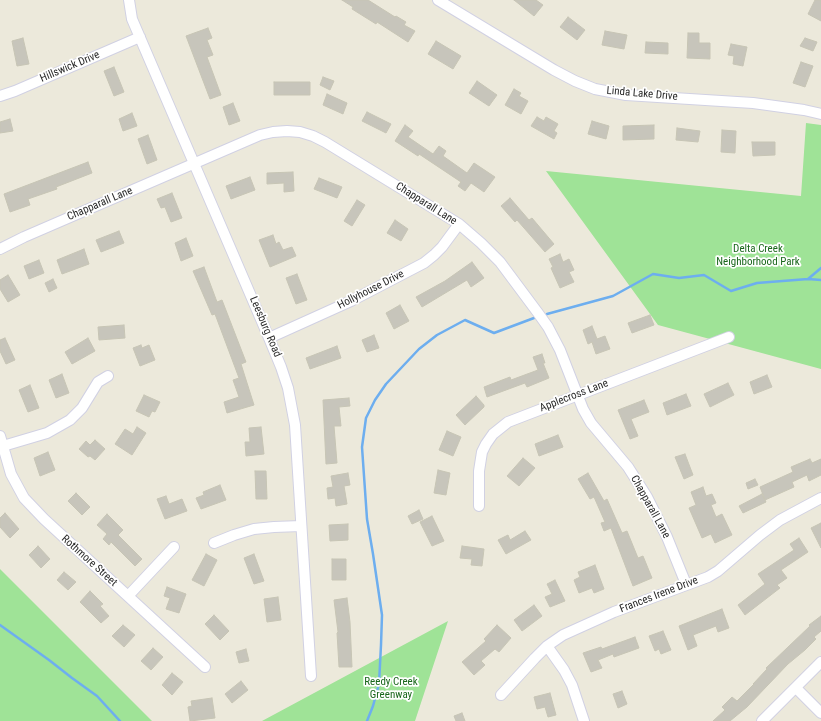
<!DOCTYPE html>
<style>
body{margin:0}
canvas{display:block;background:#ece9db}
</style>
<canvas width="821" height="721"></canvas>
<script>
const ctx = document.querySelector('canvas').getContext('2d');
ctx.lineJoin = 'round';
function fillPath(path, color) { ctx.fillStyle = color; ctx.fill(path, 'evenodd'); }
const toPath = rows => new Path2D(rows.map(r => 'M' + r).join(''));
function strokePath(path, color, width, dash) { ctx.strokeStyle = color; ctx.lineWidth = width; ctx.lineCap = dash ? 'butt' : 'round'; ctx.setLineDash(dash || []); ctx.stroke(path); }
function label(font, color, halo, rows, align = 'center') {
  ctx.font = font + ' "Roboto Condensed",sans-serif'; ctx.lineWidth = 3.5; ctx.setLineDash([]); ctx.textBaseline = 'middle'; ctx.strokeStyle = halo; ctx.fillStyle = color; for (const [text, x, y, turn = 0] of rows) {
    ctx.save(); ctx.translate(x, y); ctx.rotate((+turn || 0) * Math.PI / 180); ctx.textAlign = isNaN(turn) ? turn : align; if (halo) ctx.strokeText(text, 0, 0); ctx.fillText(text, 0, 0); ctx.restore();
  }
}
fillPath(toPath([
 [806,123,821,125,821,369,658,325,546,171,801,196],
 [0,569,152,721,0,721],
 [448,621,415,721,262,721]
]), '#9fe397');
strokePath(toPath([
 [808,279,821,268],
 [547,314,613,296,653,274,679,278,704,275,731,291,757,283,808,279,821,280],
 [0,625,49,660,72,678,97,696,120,721],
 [367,721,373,706,379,684,381,645,382,615,373,554,367,519,362,447,366,418,375,400,386,384,419,349,437,335,465,320,494,333,534,318]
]), '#6daeef', 2.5);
const building = toPath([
 [342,0,368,0,395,17,396,16,406,22,404,25,415,31,408,42,377,22,376,24,352,9,353,7,342,0],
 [514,0,536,0,543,5,534,16,514,0],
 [815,0,821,0,821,21,808,14,815,0],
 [568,17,585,30,577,40,560,27,568,17],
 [208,28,212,38,207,40,213,55,207,57,221,95,210,99,186,36,208,28],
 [605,31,627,35,624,49,602,45,605,31],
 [688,33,699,33,699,43,710,43,710,59,687,58,688,33],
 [23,38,29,64,17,66,12,41,23,38],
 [805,38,817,42,813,51,800,46,805,38],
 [436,41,461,56,453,69,428,54,436,41],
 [646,42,668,43,668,54,645,53,646,42],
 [731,44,747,47,743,66,733,64,734,56,728,55,731,44],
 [801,62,813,66,805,87,793,83,801,62],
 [114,67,124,92,114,96,104,71,114,67],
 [323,77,334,81,330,90,320,85,323,77],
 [477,81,497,95,489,106,469,93,477,81],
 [274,82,310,82,310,95,274,95,274,82],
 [514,89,521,93,519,96,528,101,521,114,505,105,514,89],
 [327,94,347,103,343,114,323,105,327,94],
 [233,103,240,121,229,125,223,107,233,103],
 [367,112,391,124,386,133,362,121,367,112],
 [132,113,137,126,123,131,119,119,132,113],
 [537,117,544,121,546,117,558,124,554,131,557,133,554,139,531,126,537,117],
 [10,119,13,131,0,133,0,122,10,119],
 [592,121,609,126,606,139,588,134,592,121],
 [405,125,413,131,408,137,433,154,439,146,446,151,443,156,467,173,474,163,495,177,484,192,471,183,465,191,458,186,461,182,419,154,418,156,395,141,405,125],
 [654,125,654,139,623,140,623,126,654,125],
 [677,128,700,131,698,142,676,140,677,128],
 [722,130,736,131,735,153,721,152,722,130],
 [148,135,157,160,147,164,138,139,148,135],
 [752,142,775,142,775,155,753,156,752,142],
 [88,162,92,173,56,187,57,189,28,199,30,205,10,212,4,194,88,162],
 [293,172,294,191,284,192,284,183,267,184,267,173,293,172],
 [250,177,255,190,231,199,226,186,250,177],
 [319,178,342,187,337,198,314,189,319,178],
 [172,193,182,218,171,222,165,207,161,208,157,199,172,193],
 [510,198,529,220,532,218,554,244,545,252,517,220,515,222,501,206,510,198],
 [357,200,365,205,352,226,344,221,357,200],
 [395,220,408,229,401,241,387,233,395,220],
 [119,231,124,243,101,252,96,240,119,231],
 [273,235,276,244,279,242,283,250,292,247,296,256,270,267,259,240,273,235],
 [186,238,193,256,181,261,175,243,186,238],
 [84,249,89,264,62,274,57,260,84,249],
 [560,254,563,262,569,259,574,270,569,272,574,282,560,288,551,268,553,267,549,259,560,254],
 [39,260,44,273,29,279,24,266,39,260],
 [472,262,484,278,471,287,467,280,422,307,416,297,445,281,472,262],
 [204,267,217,302,222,300,246,362,241,364,254,405,227,413,224,402,239,397,233,380,239,378,215,314,212,315,193,271,204,267],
 [297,274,307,300,296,304,286,278,297,274],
 [8,275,20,295,8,302,0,289,0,280,8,275],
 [53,279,57,288,49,292,45,283,53,279],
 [400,305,409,321,394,329,386,313,400,305],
 [650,315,654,325,632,333,628,323,650,315],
 [124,325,125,338,99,340,98,327,124,325],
 [592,326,597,339,605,336,610,349,596,354,592,342,588,344,583,330,592,326],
 [374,335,379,348,367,352,362,340,374,335],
 [5,338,15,360,6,364,0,351,0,340,5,338],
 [88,338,95,351,72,364,65,352,88,338],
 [141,345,142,348,149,345,155,360,140,366,133,348,141,345],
 [337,346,341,358,310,369,306,358,337,346],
 [542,354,545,363,543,363,549,378,527,387,525,383,487,397,484,387,510,377,511,380,538,370,533,357,542,354],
 [62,374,69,393,56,398,49,380,62,374],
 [767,375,772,387,754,394,750,382,767,375],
 [728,383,734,395,710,407,704,394,728,383],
 [30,385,39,408,28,412,19,390,30,385],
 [686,394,691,406,667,415,663,403,686,394],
 [144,395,160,402,155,412,152,411,149,417,136,411,144,395],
 [476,396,484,405,484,407,465,425,456,415,476,396],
 [349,398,350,406,339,407,341,426,334,426,337,463,326,464,323,400,349,398],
 [644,400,649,412,631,419,638,436,630,439,618,410,644,400],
 [137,427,146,433,132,455,115,444,125,429,133,434,137,427],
 [261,427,264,454,246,456,245,442,250,442,249,428,261,427],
 [447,431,461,437,453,456,439,450,447,431],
 [558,435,563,447,539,456,535,444,558,435],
 [95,440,105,449,95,460,90,456,88,457,79,449,86,441,90,445,95,440],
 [48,452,55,470,40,476,34,458,48,452],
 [685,454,693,475,684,479,675,457,685,454],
 [523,458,535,468,519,486,507,476,523,458],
 [810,459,812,463,821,459,821,475,809,481,807,475,792,482,794,487,765,500,760,487,793,472,791,467,810,459],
 [438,470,450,473,446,495,434,493,438,470],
 [255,471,266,471,267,499,256,499,255,471],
 [348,473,350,485,344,486,347,504,336,506,335,498,328,499,327,488,333,487,331,476,348,473],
 [588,473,604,501,607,499,622,533,627,531,638,558,643,556,652,578,633,586,611,528,604,531,601,523,605,522,594,497,590,499,578,479,588,473],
 [755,479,758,485,748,489,746,483,755,479],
 [220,485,226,500,201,509,196,498,204,495,203,492,220,485],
 [703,487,706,496,712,494,716,503,711,505,716,517,722,514,732,535,715,543,711,534,702,538,689,508,696,505,691,492,703,487],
 [76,493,90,507,82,515,68,501,76,493],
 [762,494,766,502,743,513,739,506,762,494],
 [166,496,169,504,182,499,187,511,165,519,157,499,166,496],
 [419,510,423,519,412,524,408,516,419,510],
 [5,513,19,529,10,538,0,527,0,518,5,513],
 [107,514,123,530,118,535,142,559,135,566,111,542,109,545,103,539,107,534,97,525,107,514],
 [432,516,444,541,432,546,420,522,432,516],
 [821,523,821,548,811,528,821,523],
 [348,524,348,540,330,541,329,525,348,524],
 [525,531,531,540,506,554,498,540,508,535,510,540,525,531],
 [799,538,808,552,781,570,787,578,777,585,780,588,745,615,738,605,765,584,758,574,794,550,790,544,799,538],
 [38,546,50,559,41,568,29,555,38,546],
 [462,546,484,549,482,566,471,565,472,559,460,558,462,546],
 [206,554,217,560,204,586,192,580,206,554],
 [254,554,264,581,254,584,244,558,254,554],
 [332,559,346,559,346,580,332,580,332,559],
 [595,565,604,589,594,593,592,588,579,593,574,580,580,577,578,572,595,565],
 [64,572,76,582,68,590,57,580,64,572],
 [555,580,565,601,550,607,545,597,552,594,547,584,555,580],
 [167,587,186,594,179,613,166,609,170,598,164,596,167,587],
 [90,591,103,604,100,606,109,616,101,623,80,602,90,591],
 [278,597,281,620,267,622,264,599,278,597],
 [347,598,350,622,352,667,339,667,337,633,338,632,334,600,347,598],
 [534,605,542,616,522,631,514,620,534,605],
 [722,609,729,628,718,632,716,626,693,635,697,646,688,650,679,626,722,609],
 [214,615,229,631,220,640,205,624,214,615],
 [821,616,821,631,814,637,816,639,805,650,788,664,747,707,730,721,713,721,725,710,722,707,732,697,737,701,754,684,753,684,767,669,766,668,810,626,809,625,821,616],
 [123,625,135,635,124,647,112,636,123,625],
 [497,625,511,638,499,652,495,649,481,661,485,665,474,675,462,662,486,641,484,639,497,625],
 [663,631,671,650,661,654,659,649,655,651,649,636,663,631],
 [635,637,639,648,614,657,613,654,598,660,602,668,591,672,583,653,601,647,602,649,635,637],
 [153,648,163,657,151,670,141,661,153,648],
 [246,649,249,661,239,663,236,652,246,649],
 [172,673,183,682,172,695,162,685,172,673],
 [241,681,248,690,232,703,225,694,241,681],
 [622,691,627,704,618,708,613,694,622,691],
 [550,693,556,715,548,717,545,707,537,709,534,697,550,693],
 [212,698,215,718,190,721,188,707,192,706,191,701,212,698],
 [462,713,465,721,456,721,454,716,462,713]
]);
fillPath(building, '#c7c5bb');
strokePath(building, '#c7c5b5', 1);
const minor = toPath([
 [129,0,132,19,269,338,281,367,288,388,295,425,311,676],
 [438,0,554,70,575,81,595,89,626,95,753,103,804,110,821,114],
 [0,96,15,91,140,37],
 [0,249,24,237,260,135,273,132,287,131,300,132,313,136,325,142,459,224,481,243,500,262,538,313,548,327,560,350,583,409,591,423,628,467,647,497,667,537,686,584],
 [269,338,351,301,424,263,434,255,442,247,459,224],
 [0,436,11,474,24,498,44,519,205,667],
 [3,446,47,433,70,420,82,408,98,382,108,376],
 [479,506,479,471,482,452,486,444,493,434,508,422,729,337],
 [214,543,234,535,254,529,274,527,301,526],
 [128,596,174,547],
 [547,646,564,670,572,685,584,721],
 [796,688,821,713],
 [501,695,535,658,547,646,563,635,614,612,708,577,718,571,760,535,780,520,821,498],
 [762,721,821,662]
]);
strokePath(minor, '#d1d1e3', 12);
strokePath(minor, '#fff', 10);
label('11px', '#2a2a2a', '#fff', [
 ["Hillswick Drive",70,67,-23],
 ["Linda Lake Drive",642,94,5],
 ["Chapparall Lane",100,204,-23],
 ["Chapparall Lane",426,204,32],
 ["Hollyhouse Drive",371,290,-27],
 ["Leesburg Road",265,327,67],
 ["Applecross Lane",574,396,-21],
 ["Chapparall Lane",650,507,61],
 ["Rothmore Street",89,561,42],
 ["Frances Irene Drive",659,595,-21]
]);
label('11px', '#19671b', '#fff', [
 ["Delta Creek",758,249],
 ["Neighborhood Park",758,262],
 ["Reedy Creek",391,682],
 ["Greenway",391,695]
]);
</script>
